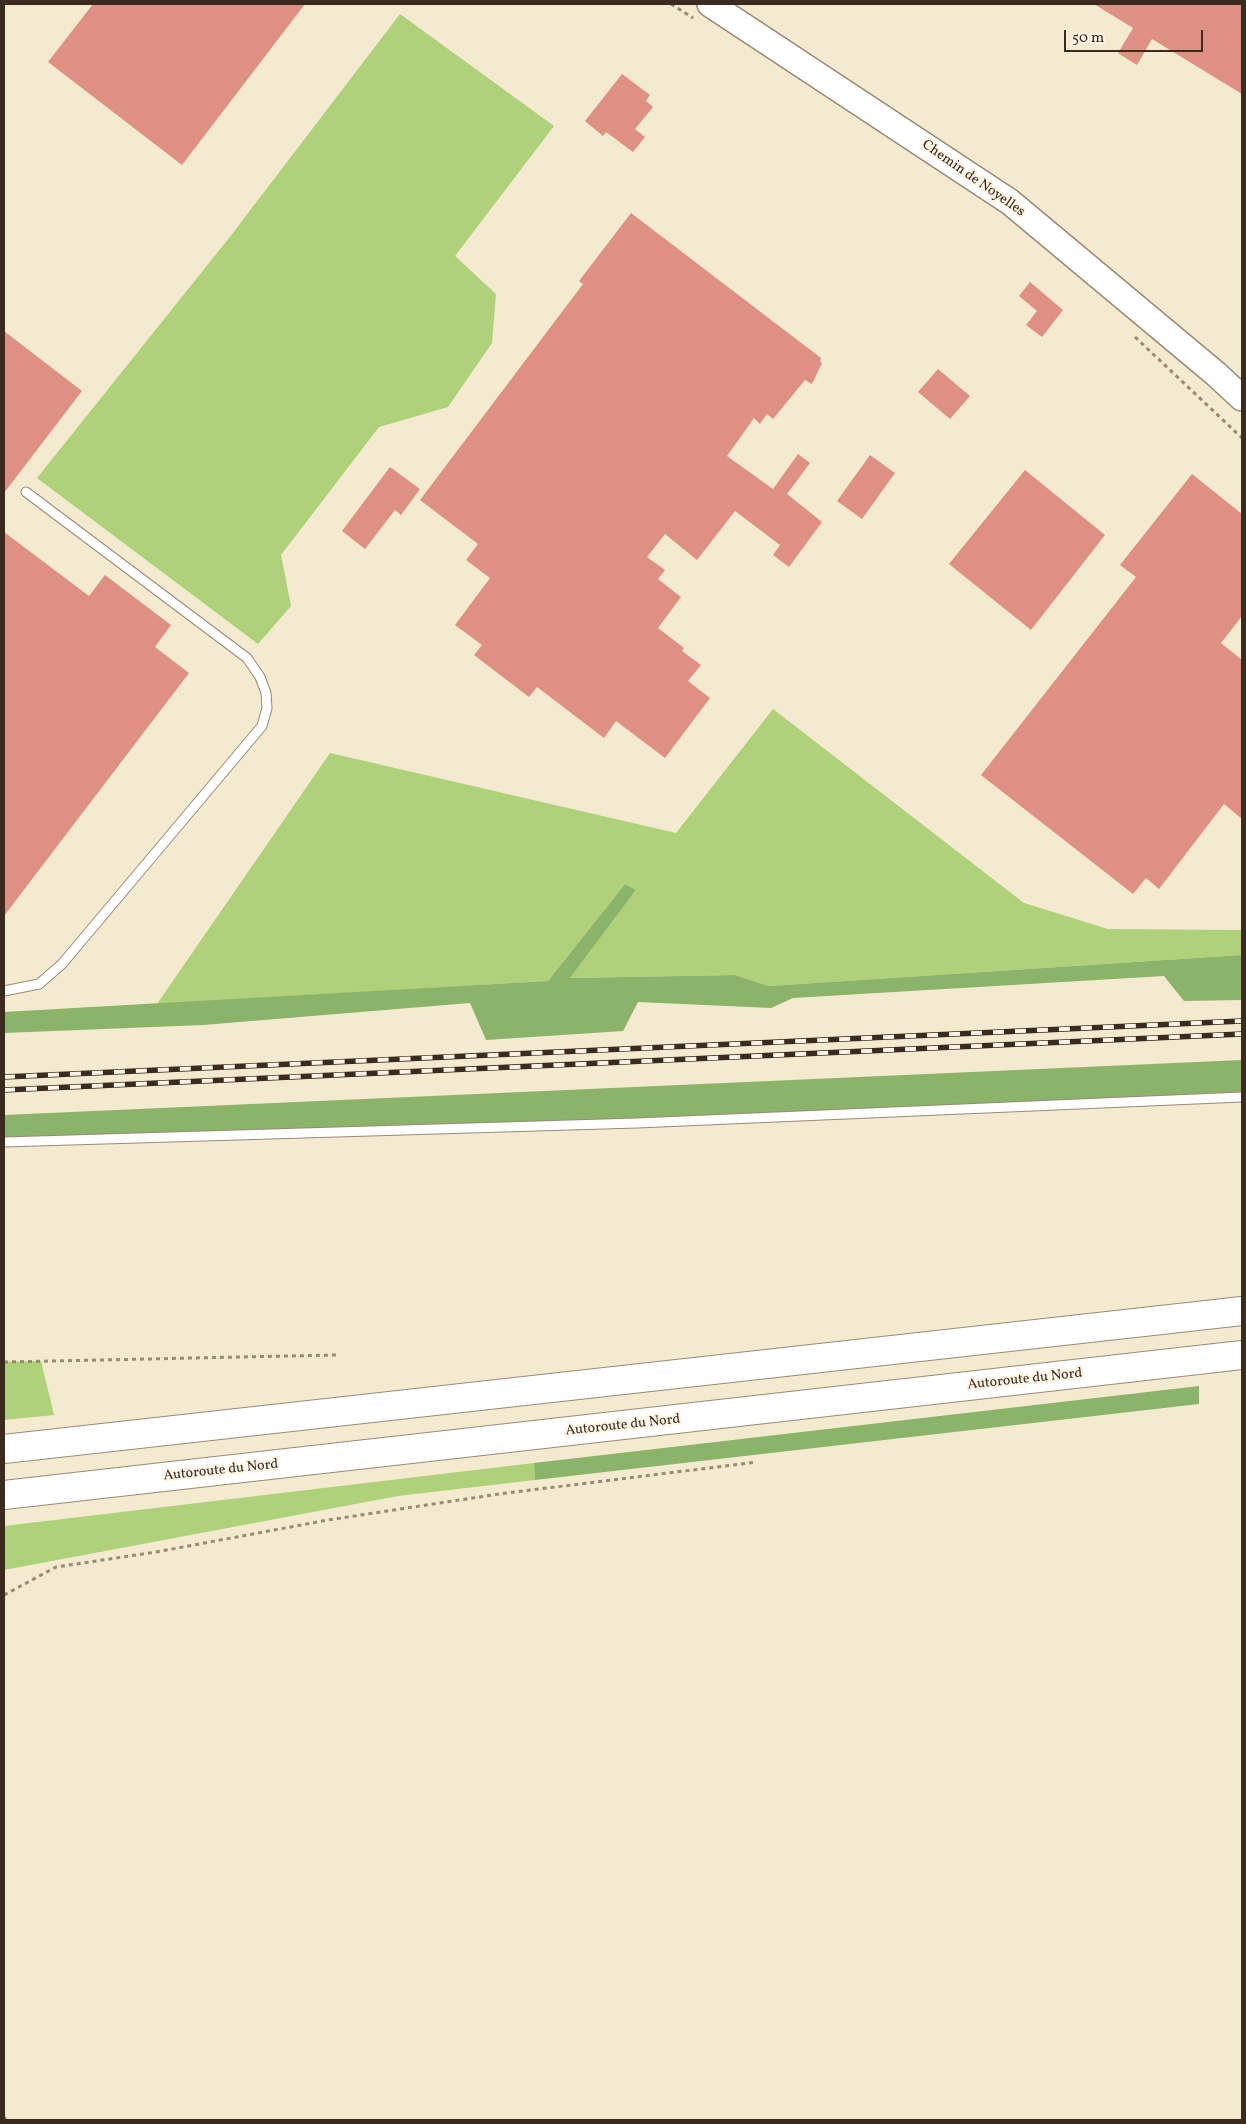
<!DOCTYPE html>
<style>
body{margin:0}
#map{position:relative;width:1246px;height:2124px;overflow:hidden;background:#f4ead0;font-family:Vollkorn,serif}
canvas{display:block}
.frame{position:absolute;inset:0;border:5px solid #3b2a1e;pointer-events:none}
.scale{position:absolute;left:1064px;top:30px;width:139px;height:22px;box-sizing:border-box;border:2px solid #3b2a1e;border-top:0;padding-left:6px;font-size:15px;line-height:18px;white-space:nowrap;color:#3b2a1e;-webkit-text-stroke:4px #fcf5e5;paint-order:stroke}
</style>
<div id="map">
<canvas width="1246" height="2124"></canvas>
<div class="frame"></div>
<div class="scale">50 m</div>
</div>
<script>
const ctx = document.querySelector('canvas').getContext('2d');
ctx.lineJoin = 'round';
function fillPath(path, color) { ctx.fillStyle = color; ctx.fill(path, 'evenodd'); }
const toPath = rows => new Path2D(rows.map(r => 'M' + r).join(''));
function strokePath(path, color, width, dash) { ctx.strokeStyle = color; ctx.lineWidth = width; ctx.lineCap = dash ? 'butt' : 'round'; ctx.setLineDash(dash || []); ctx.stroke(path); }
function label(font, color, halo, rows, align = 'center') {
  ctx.font = font + ' Vollkorn,serif'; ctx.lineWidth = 4.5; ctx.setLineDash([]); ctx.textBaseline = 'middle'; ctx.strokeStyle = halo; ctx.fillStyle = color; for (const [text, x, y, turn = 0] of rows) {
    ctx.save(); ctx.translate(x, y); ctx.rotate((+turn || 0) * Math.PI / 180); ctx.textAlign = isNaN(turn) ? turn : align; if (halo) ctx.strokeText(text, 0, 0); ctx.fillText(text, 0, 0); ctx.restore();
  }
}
fillPath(toPath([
 [400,14,554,126,455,256,496,294,492,343,448,407,379,427,281,555,291,606,258,644,37,478,229,238],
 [773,709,1024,903,1108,929,1242,930,1242,955,769,986,735,975,570,978,636,890,625,884,548,981,157,1004,330,753,676,833],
 [41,1361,54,1415,4,1420,4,1362],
 [534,1463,535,1480,398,1496,4,1570,4,1526]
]), '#afd17a');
fillPath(toPath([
 [625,884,636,890,570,978,735,975,769,986,1242,955,1242,1000,1184,1001,1164,976,793,998,771,1008,638,1002,623,1031,486,1040,470,1003,203,1025,4,1033,4,1012,548,981],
 [1242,1060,1242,1095,637,1123,4,1142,4,1115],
 [1199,1386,1199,1404,535,1480,534,1463]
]), '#8bb36a');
fillPath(toPath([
 [93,4,305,4,182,165,48,62],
 [1094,4,1242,4,1242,94,1152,39,1137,65,1118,53,1133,28],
 [622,74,650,95,646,101,653,107,635,129,645,137,633,152,606,132,603,136,585,121],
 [631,213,821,358,820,361,822,363,812,384,805,380,773,419,767,414,760,424,754,418,727,456,773,489,798,454,810,463,787,494,822,522,789,567,773,555,780,545,735,511,697,560,665,534,647,557,665,570,658,579,681,597,658,628,684,648,682,651,701,665,688,681,710,698,665,758,616,721,604,738,537,687,529,697,474,655,482,645,455,625,490,578,466,560,478,544,420,500,583,284,579,281],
 [1030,282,1063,310,1042,337,1026,325,1037,311,1019,296],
 [4,331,82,391,4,493],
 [938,369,970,396,950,419,918,392],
 [870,455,895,473,862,519,837,501],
 [390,467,420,489,401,515,395,510,365,549,342,531],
 [1025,470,1105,535,1031,630,949,564],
 [1192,474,1242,514,1242,616,1221,643,1242,660,1242,819,1224,804,1159,889,1146,878,1133,894,981,775,1136,577,1120,565],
 [4,532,89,596,105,575,171,625,155,647,189,673,4,916]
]), '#de9182');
const lane = toPath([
 [4,991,39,984,62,964,262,726,267,708,266,693,260,677,247,658,26,492],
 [4,1142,637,1123,1242,1097]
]);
const secondary = toPath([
 [710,4,1010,202,1216,374,1242,398]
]);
const highway = toPath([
 [4,1449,1242,1311],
 [4,1495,1242,1355]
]);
strokePath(lane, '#988a77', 11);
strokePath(secondary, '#988a77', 28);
strokePath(highway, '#988a77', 30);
strokePath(toPath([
 [671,4,693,18],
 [1135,337,1242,438],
 [4,1362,336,1355],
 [4,1595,56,1567,156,1552,328,1520,499,1494,757,1462],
 [4,2117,6,2120]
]), '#988a77', 3, [4, 4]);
strokePath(lane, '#fff', 9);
strokePath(secondary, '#fff', 25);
strokePath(highway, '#fff', 28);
const rail = toPath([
 [4,1077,1242,1021],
 [4,1090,1242,1034]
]);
strokePath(rail, '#3b2a1e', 5.5);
strokePath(rail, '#fcf5e5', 4, [11]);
label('14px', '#3b2a1e', '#fcf5e5', [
 ["Chemin de Noyelles",973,179,35],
 ["Autoroute du Nord",1025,1380,-6],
 ["Autoroute du Nord",623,1426,-6],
 ["Autoroute du Nord",221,1471,-6]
]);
</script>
